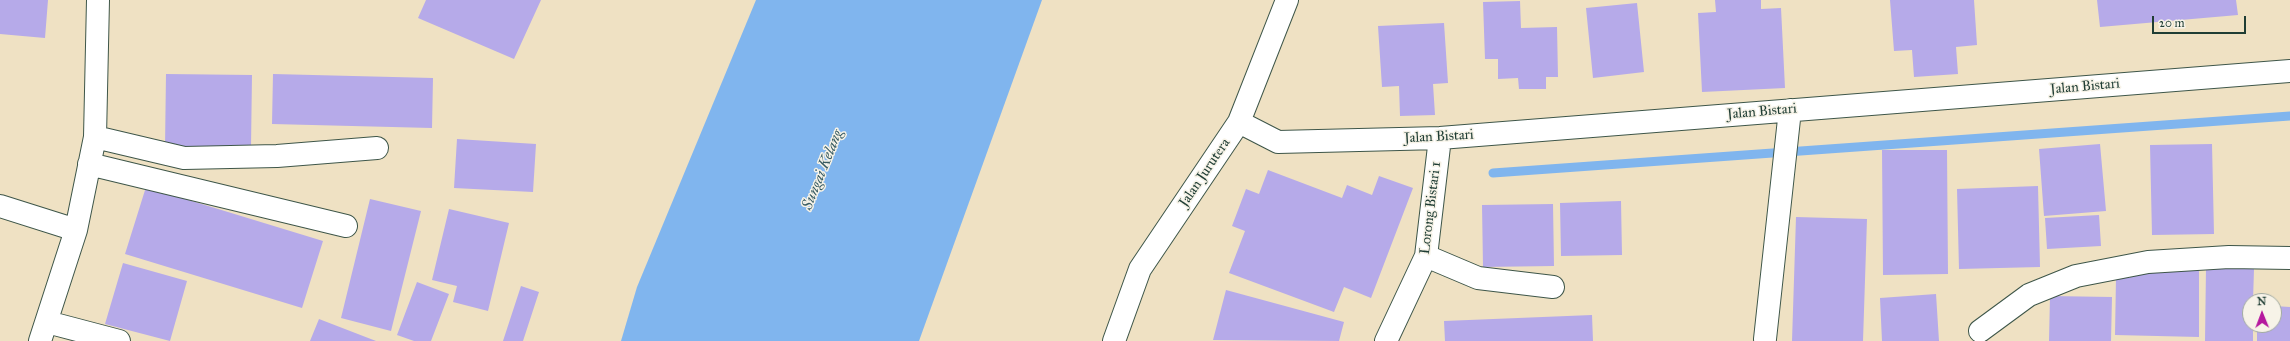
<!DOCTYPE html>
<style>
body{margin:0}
#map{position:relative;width:2290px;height:341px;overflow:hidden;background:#efe1c3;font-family:"IM FELL Great Primer",serif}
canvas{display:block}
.north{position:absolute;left:2242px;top:293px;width:40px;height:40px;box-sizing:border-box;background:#f7f3e8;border:1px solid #a1aaa0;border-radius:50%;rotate:359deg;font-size:11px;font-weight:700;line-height:16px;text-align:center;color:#1f3d34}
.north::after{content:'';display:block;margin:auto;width:14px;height:18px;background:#b5179e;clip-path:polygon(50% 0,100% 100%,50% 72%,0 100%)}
.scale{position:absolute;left:2152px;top:16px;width:94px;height:18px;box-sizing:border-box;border:2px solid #1f3d34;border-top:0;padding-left:5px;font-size:12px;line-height:14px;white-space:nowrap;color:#1f3d34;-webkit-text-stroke:3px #f7f3e8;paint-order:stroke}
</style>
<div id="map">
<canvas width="2290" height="341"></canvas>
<div class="north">N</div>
<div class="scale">20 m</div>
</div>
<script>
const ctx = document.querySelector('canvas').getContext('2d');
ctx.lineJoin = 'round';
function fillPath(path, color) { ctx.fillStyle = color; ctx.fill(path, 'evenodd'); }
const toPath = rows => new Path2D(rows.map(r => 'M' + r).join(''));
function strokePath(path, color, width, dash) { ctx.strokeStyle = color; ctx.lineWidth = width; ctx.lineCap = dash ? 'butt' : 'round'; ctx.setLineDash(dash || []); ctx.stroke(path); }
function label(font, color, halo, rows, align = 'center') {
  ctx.font = font + ' "IM FELL Great Primer",serif'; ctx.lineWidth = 3; ctx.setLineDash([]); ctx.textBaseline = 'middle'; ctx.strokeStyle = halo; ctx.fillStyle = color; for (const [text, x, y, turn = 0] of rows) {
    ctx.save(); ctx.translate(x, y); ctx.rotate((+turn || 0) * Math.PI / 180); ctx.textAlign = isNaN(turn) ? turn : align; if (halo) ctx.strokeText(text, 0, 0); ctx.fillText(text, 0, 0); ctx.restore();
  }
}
fillPath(toPath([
 [756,0,1042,0,919,341,621,341,637,287]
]), '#80b5ee');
strokePath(toPath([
 [1493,173,2290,116]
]), '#80b5ee', 9);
fillPath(toPath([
 [0,0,48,0,45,38,0,34],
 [426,0,541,0,514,59,418,18],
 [1715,0,1761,0,1761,9,1781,8,1785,88,1702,92,1698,13,1716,12],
 [1890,0,1974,0,1977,45,1956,47,1958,74,1914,77,1912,50,1894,51],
 [2097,0,2236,0,2238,15,2100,27],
 [1520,1,1521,28,1557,27,1558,77,1546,77,1546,89,1519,89,1518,78,1498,79,1498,59,1485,59,1483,2],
 [1637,3,1644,72,1593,78,1586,8],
 [1444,23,1448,83,1433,84,1435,115,1400,116,1399,86,1382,87,1378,26],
 [166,74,252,75,251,147,165,147],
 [273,74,433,78,432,128,272,124],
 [457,139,536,144,533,192,454,188],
 [2100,144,2106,211,2044,216,2039,149],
 [2212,144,2214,234,2152,235,2150,145],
 [1882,150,1947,150,1948,274,1883,275],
 [1268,170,1342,198,1347,185,1372,195,1379,176,1413,188,1371,298,1344,287,1334,312,1229,273,1245,231,1232,226,1246,189,1259,194],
 [2038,186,2040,267,1959,269,1957,189],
 [146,187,323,241,302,308,125,254],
 [370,199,421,211,391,331,341,318],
 [1621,201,1622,255,1561,256,1560,203],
 [1553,204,1554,266,1483,267,1482,205],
 [449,209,509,223,488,311,453,302,457,286,432,280],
 [2099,215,2101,246,2047,249,2045,218],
 [1796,217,1867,219,1863,341,1792,341],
 [123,263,187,281,170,341,105,324],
 [2131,267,2199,268,2199,337,2115,335,2116,278,2130,278],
 [2206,268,2254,269,2253,301,2250,301,2250,325,2253,325,2253,341,2205,341],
 [417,282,449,294,431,341,414,341,397,335],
 [521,286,539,292,523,341,503,341],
 [1226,290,1344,322,1339,341,1213,340],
 [1936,294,1939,341,1882,341,1880,298],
 [2050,296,2112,297,2111,341,2049,341],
 [2274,306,2290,307,2290,341,2257,341,2257,325,2274,325],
 [1592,315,1593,341,1445,341,1444,321],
 [319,319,376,341,310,341]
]), '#b6aae9');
const minor = toPath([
 [1239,122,1278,142,1440,138,2290,71],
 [95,137,184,158,277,156,377,148],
 [89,164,346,226],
 [0,206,76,230],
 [1426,256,1478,278,1553,287],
 [47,322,119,341],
 [1980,331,2029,295,2076,276,2148,262,2229,257,2290,258],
 [1765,339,1790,110],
 [40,341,76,230,95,137,98,0],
 [1114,341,1140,269,1239,122,1287,0],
 [1386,341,1426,256,1440,138]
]);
strokePath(minor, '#3e5649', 24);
strokePath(minor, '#fff', 22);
label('14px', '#1f3d34', '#f7f3e8', [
 ["Jalan Bistari",2085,87,-5],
 ["Jalan Bistari",1762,112,-5],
 ["Jalan Bistari",1439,137,-3],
 ["Jalan Jurutera",1205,173,-56],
 ["Lorong Bistari 1",1431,208,-83]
]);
label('italic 15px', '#375b62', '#f7f3e8', [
 ["Sungai Kelang",823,170,-68]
]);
</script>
